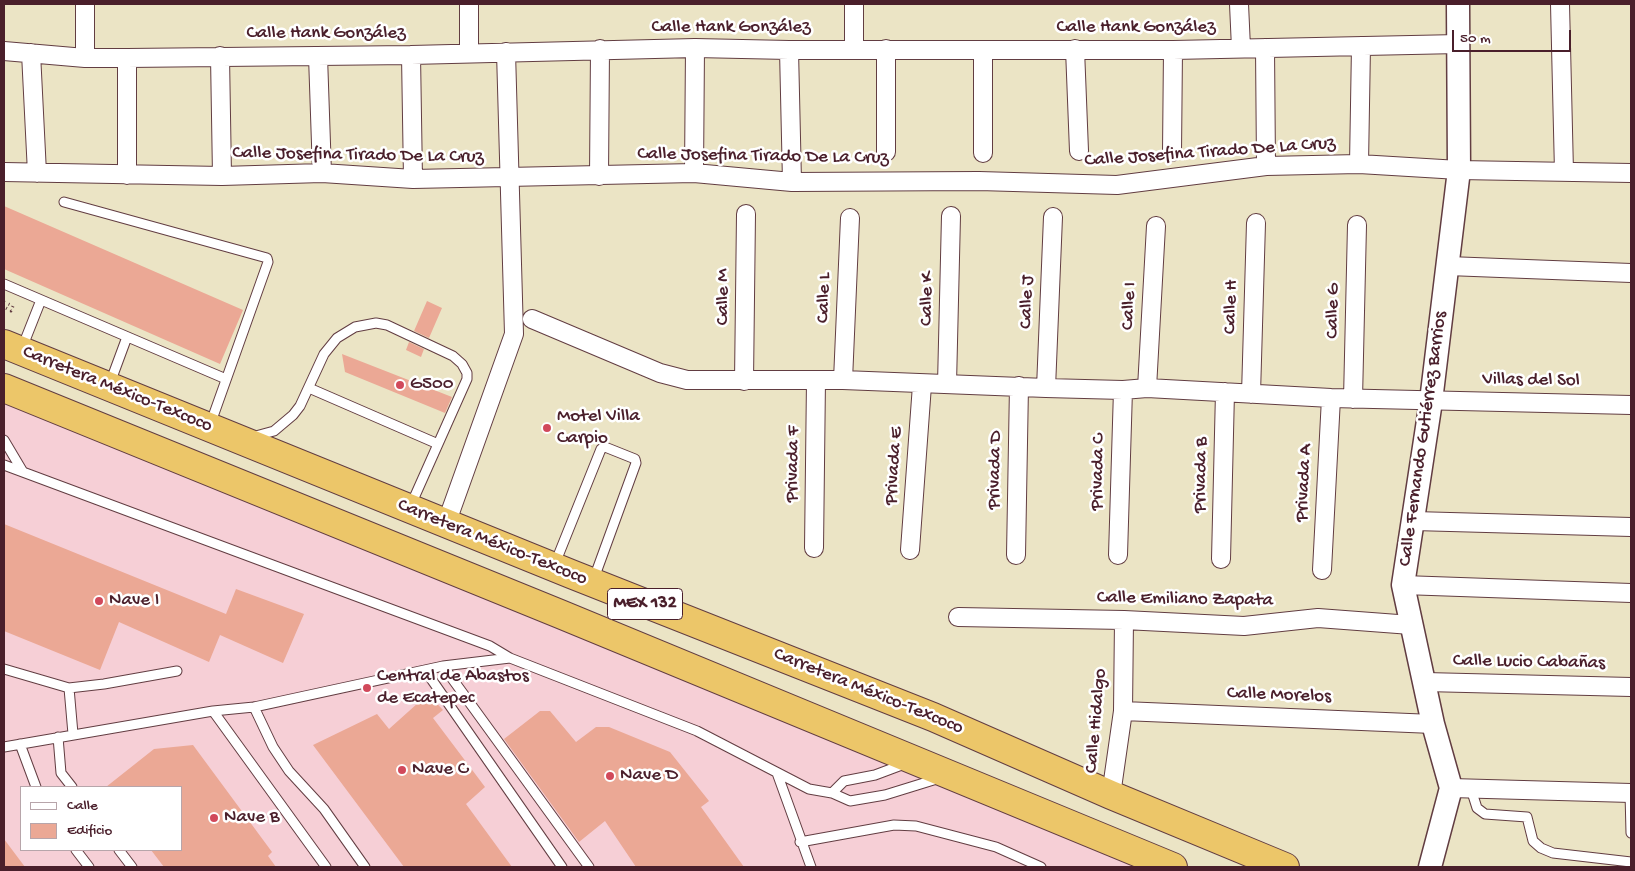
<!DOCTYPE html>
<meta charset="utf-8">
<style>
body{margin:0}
#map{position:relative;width:1635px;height:871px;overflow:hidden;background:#ebe4c5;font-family:"Gochi Hand",sans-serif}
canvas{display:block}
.frame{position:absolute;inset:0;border:5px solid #4a1f2b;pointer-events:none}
.legend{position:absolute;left:20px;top:786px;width:162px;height:65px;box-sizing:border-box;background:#fff;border:1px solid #b7a5aa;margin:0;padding:6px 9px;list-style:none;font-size:15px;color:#4a1f2b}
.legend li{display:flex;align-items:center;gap:10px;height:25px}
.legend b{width:25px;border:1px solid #b7a5aa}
.scale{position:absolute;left:1452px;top:30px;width:119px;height:22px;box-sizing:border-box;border:2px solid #4a1f2b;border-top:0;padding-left:6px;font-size:15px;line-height:18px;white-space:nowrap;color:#4a1f2b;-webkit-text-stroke:4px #fff;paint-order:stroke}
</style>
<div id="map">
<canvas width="1635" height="871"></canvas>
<div class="frame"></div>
<ul class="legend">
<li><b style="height:6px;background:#fff"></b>Calle</li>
<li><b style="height:14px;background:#eba895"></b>Edificio</li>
</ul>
<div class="scale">50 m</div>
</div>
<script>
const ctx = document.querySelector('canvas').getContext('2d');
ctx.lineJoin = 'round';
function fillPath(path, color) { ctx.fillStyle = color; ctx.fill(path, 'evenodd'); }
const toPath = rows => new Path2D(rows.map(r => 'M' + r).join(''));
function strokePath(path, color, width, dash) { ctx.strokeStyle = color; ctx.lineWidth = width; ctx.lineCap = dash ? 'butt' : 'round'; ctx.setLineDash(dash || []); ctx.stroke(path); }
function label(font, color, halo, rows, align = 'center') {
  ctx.font = font + ' "Gochi Hand",sans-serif'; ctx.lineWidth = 5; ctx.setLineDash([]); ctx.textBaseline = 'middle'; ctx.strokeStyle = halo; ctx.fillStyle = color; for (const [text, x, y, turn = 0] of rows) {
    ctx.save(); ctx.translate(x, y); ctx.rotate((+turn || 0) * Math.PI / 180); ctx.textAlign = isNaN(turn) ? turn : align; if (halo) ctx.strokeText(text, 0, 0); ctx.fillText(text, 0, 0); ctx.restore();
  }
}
fillPath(toPath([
 [4,388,1148,867,4,867],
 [21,787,181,787,181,850,21,850]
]), '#f6cfd6');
fillPath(toPath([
 [4,206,243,310,220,364,4,269],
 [427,301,442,308,429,338,414,331],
 [409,342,424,349,421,357,406,350],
 [342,354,452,397,445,413,345,372],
 [4,524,226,614,236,589,304,614,283,663,220,635,209,662,119,622,100,670,4,631],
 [428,694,443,710,433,718,485,787,466,804,512,867,404,867,313,745,377,714,389,729],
 [540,711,550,711,576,742,596,727,609,727,670,752,709,801,701,807,744,867,636,867,605,821,579,842,504,739],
 [193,745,272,852,268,856,276,867,164,867,151,850,181,850,181,787,106,787,154,749],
 [4,839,25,867,4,867]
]), '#eba895');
const service = toPath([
 [64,202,267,258,268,262,210,425],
 [4,284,226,379],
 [22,348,41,300],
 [110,383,127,337],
 [309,388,438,444],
 [252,437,274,431,293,415,300,406,324,354,337,338,355,327,376,323,387,325,453,356,462,364,467,373,467,379,410,507],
 [4,440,23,472],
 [4,465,490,646,510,658,697,731,809,789,832,793,850,801,885,795,940,778],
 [554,566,601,449,605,447,635,459,636,463,593,581],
 [443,666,589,867],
 [4,669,69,688,104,684,177,671],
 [425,670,562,867],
 [69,688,73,734],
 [254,707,273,747,289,771,324,809,365,867],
 [213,711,326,867],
 [58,737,61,773,72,787],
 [20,744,36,787],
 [4,747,213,711,254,707,443,666,510,658],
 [777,773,811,867],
 [1471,789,1477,808,1485,814,1527,817,1533,841,1541,848,1553,853,1631,862],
 [832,793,844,781,875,775,907,763],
 [1630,793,1631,833],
 [800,842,894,825,916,826,996,847,1041,867],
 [76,850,89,867],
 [119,850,132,867]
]);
const minor = toPath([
 [469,4,469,53],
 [854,4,854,50],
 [1239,4,1241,48],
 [1560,4,1564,172],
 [1265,48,1266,166],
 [886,49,886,152],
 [1075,49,1079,151],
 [789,50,792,182],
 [983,50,983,153],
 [4,51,85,58,127,58,411,55,695,48,789,50,1173,50,1459,44],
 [31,53,37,173],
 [411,55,413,179],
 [220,56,222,176],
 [318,56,322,173],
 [85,58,85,4],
 [1172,152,1173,50],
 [1359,164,1361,46],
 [4,172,222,176,322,173,413,179,694,173,792,182,979,181,1117,185,1266,166,1359,164,1459,170,1631,173],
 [694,173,695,48],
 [127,175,127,58],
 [599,176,600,49],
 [1448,266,1631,273],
 [532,319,660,373,687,380,843,380,1046,388,1123,390,1147,388,1331,398,1631,405],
 [843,380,850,218],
 [744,381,746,214],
 [947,384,951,216],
 [1046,388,1053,217],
 [1147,388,1156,226],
 [1251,394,1256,223],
 [1353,399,1357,225],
 [1414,521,1631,527],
 [446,524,514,334,506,52],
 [814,548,816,380],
 [910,550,922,385],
 [1016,555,1019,386],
 [1118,555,1123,390],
 [1221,559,1225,392],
 [1322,570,1331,398],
 [1403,585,1631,593],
 [958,617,1124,620,1244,626,1318,618,1411,625],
 [1425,682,1631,687],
 [1123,711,1433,724],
 [1451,788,1631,793],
 [1111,795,1123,711,1124,620]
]);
const tertiary = toPath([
 [1430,867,1451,788,1433,724,1403,585,1431,401,1459,170,1458,4]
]);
const trunk = toPath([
 [4,344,571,574,933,717,1111,795,1285,867],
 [4,388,560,614,1173,867]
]);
strokePath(service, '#623d42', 11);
strokePath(minor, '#623d42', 20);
strokePath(tertiary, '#623d42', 25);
strokePath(trunk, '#623d42', 30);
strokePath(toPath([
 [4,302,13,306,11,311,4,307]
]), '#623d42', 3, [1, 4]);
strokePath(service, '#fff', 9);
strokePath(minor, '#fff', 18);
strokePath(tertiary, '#fff', 22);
strokePath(trunk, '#ecc669', 28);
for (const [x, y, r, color] of [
 [400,385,5,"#d1495b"],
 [547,428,5,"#d1495b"],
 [99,601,5,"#d1495b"],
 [367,688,5,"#d1495b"],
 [402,770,5,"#d1495b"],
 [610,776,5,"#d1495b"],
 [214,818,5,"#d1495b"]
]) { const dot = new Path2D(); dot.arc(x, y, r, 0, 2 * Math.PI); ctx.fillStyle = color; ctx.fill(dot); strokePath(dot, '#fff', 2); }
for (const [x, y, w] of [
 [645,604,75]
]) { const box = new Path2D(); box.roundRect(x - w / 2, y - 15.5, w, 31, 4); ctx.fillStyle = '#fff'; ctx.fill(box); strokePath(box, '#4a1f2b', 1); }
label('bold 18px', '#4a1f2b', null, [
 ["MEX 132",645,604]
]);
label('19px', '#4a1f2b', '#fff', [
 ["Calle Hank González",731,28],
 ["Calle Hank González",1136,28],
 ["Calle Hank González",326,34],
 ["Calle Josefina Tirado De La Cruz",1210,153,-4],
 ["Calle Josefina Tirado De La Cruz",358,156,1],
 ["Calle Josefina Tirado De La Cruz",763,157,1],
 ["Calle M",724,297,-90],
 ["Calle L",825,298,-88],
 ["Calle K",928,299,-89],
 ["Calle J",1028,302,-88],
 ["Calle I",1130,306,-87],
 ["Calle H",1232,307,-88],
 ["Calle G",1334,311,-89],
 ["Villas del Sol",1531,381,1],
 ["Carretera México-Texcoco",117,390,22],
 ["Calle Fernando Gutiérrez Barrios",1424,439,-82],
 ["Privada F",794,464,-89],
 ["Privada E",895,466,-86],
 ["Privada D",996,470,-89],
 ["Privada C",1099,472,-89],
 ["Privada B",1202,475,-89],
 ["Privada A",1305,483,-87],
 ["Carretera México-Texcoco",492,543,22],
 ["Calle Emiliano Zapata",1185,600,1],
 ["Calle Lucio Cabañas",1529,663,1],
 ["Carretera México-Texcoco",868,692,22],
 ["Calle Morelos",1279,696,2],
 ["Calle Hidalgo",1097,721,-85]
]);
label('19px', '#4a1f2b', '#fff', [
 ["G500",410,385],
 ["Motel Villa",557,417],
 ["Carpio",557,439],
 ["Nave I",109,601],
 ["Central de Abastos",377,677],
 ["de Ecatepec",377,699],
 ["Nave C",412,770],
 ["Nave D",620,776],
 ["Nave B",224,818]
], 'left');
</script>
